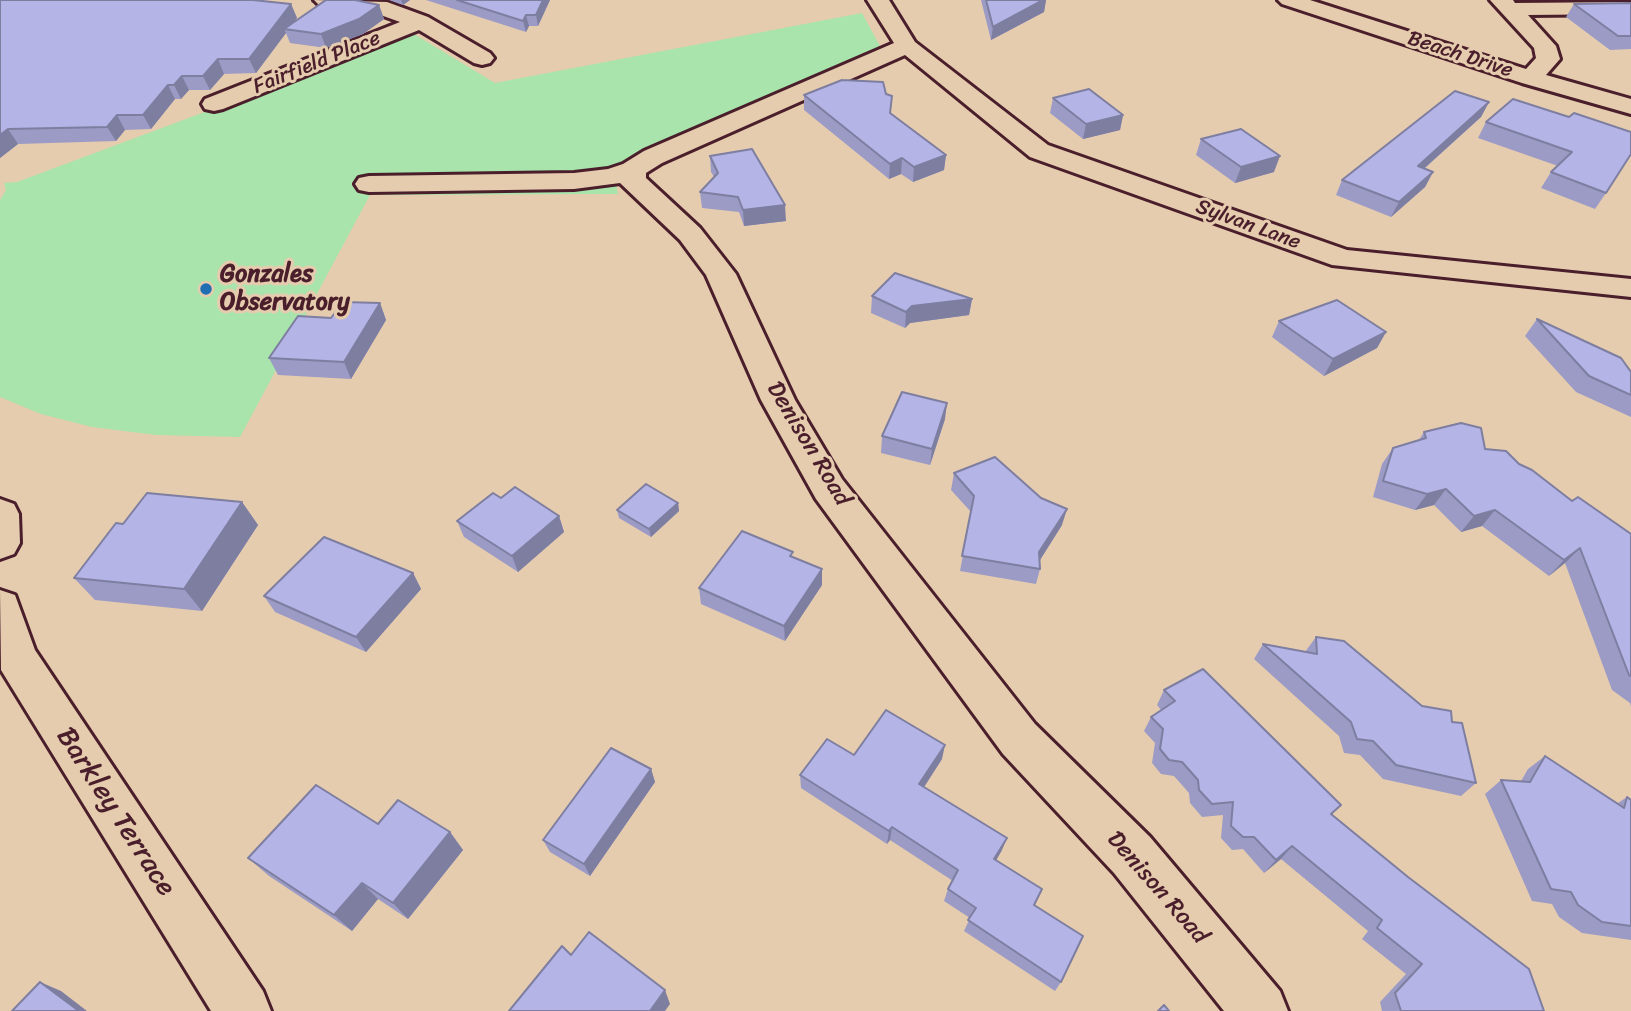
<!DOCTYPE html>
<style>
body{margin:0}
canvas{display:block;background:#e6ccae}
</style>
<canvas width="1631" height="1011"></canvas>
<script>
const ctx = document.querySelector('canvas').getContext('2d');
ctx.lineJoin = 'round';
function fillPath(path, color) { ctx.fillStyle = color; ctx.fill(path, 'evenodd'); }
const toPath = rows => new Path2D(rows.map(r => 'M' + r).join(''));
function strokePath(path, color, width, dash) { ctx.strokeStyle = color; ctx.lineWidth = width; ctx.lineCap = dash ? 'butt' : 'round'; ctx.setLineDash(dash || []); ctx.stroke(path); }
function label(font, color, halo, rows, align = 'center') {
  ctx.font = font + ' Sriracha,sans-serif'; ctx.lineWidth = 6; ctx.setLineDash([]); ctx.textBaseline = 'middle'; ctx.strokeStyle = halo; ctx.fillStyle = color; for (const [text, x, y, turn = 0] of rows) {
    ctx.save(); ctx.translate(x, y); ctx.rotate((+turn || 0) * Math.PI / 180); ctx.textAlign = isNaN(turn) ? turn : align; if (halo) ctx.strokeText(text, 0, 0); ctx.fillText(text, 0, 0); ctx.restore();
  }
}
fillPath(toPath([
 [862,13,880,46,782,89,593,179,615,180,618,194,370,195,240,437,156,435,92,427,41,414,0,397,0,200,6,190,4,183,17,182,414,34,495,83]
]), '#a8e4ab');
const minor = toPath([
 [314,0,387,2,428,17,490,53,494,58,490,63,482,65,474,63,419,30,223,109,214,111,205,109,202,104,205,99,400,22,375,13,318,4,314,0],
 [867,0,889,0,915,42,1048,145,1347,250,1631,279,1631,297,1332,265,1030,157,905,55,662,163,646,173,646,178,700,228,736,274,795,400,842,479,1035,724,1150,837,1280,991,1288,1011,1224,1011,1114,873,1003,754,816,499,761,400,706,275,680,240,620,183,574,189,369,192,359,190,355,184,359,178,369,176,574,173,608,169,623,164,644,151,894,43,867,0],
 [1278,0,1310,0,1526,69,1536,58,1534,48,1490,0,1513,0,1515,3,1631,2,1631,14,1528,15,1556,46,1560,59,1546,75,1631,99,1631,114,1522,83,1282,4,1278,0],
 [0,499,14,504,19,514,20,543,14,554,0,559,0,499],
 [0,590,15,595,35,650,263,991,271,1011,211,1011,1,670,0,590]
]);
strokePath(minor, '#4a1f2b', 6);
fillPath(minor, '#e6ccae');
fillPath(toPath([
 [0,0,291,4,297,18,294,21,379,5,384,19,363,34,326,48,290,43,286,33,256,73,224,74,210,90,189,90,181,99,175,99,151,129,125,130,116,141,18,144,0,158],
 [389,0,410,0,403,5],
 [426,0,550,0,538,26,529,26,526,32],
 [981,0,1046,0,1044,12,991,40],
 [1631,3,1631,49,1610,50,1566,17,1574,4],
 [804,95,891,113,946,155,944,170,913,182,901,174,889,179,804,110],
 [1053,98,1123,115,1120,130,1083,139,1050,113],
 [1489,102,1481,117,1424,169,1433,172,1425,187,1391,217,1336,195,1342,180],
 [1569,117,1606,193,1595,209,1541,188,1551,172,1558,166,1478,138,1486,122],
 [1201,139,1274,172,1235,183,1196,155],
 [710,156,786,221,744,226,739,212,702,208,700,192,714,177,711,172],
 [872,296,972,299,969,315,910,323,905,328,871,313],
 [380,303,386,320,351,379,278,375,269,358,331,318],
 [1537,319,1631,372,1631,417,1576,392,1525,336],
 [1279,321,1386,332,1377,348,1324,376,1272,337],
 [945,419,930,465,881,453,882,436],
 [1424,432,1485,449,1519,464,1572,501,1631,534,1631,707,1630,703,1612,690,1565,563,1549,576,1482,526,1461,532,1434,505,1415,510,1373,497,1382,464,1393,448,1419,440],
 [954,473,1062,525,1040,560,1040,569,1036,584,960,571,971,512,951,490],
 [501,498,559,516,564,532,518,572,464,537,457,521],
 [242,502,258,525,202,611,95,600,74,578,123,524],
 [678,503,679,511,651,537,619,518,617,510],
 [822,569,822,585,785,641,701,604,699,588],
 [413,573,421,589,366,652,275,612,264,596],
 [1316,637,1422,706,1452,722,1476,783,1461,796,1383,779,1360,755,1344,753,1339,736,1254,659,1263,644,1305,652],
 [1164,690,1332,814,1544,1011,1382,1011,1380,1002,1406,974,1362,939,1368,931,1281,859,1264,873,1243,849,1232,850,1221,838,1223,815,1202,817,1190,803,1189,793,1174,776,1161,774,1152,763,1155,743,1144,731,1151,717,1161,710,1157,705],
 [854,755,942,759,924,787,1002,850,996,860,1034,905,1061,982,1055,991,964,931,970,918,944,901,948,889,953,881,890,840,887,844,801,788,800,775],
 [1545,756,1618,803,1627,797,1631,800,1631,940,1582,933,1559,917,1552,904,1532,901,1485,794,1501,780,1521,781,1528,769],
 [651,769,655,782,590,876,550,852,543,840],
 [378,824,450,832,463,850,408,919,378,899,352,931,269,876,248,858]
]), '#9b9bc6');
fillPath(toPath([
 [401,0,410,0,403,5],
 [543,0,550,0,538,26,536,15],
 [1043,0,1046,0,1044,12,991,40,993,27],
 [291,4,297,18,288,29,284,29,286,33,256,73,249,59],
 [379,5,384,19,363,34,326,48,321,34],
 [526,15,529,26,526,32,523,21],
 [218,59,224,74,210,90,203,76],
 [182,76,189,90,181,99,174,85],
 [168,85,175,99,151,129,143,115],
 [1489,102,1481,117,1410,181,1418,166],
 [117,115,125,130,116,141,107,127],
 [1123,115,1120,130,1083,139,1086,124],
 [8,129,18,144,0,158,0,135],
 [946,155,944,170,913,182,914,167],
 [1280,156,1274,172,1235,183,1241,167],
 [902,158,901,174,889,179,890,164],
 [1433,172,1425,187,1391,217,1399,202],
 [785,205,786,221,744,226,743,210],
 [972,299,969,315,910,323,905,328,906,312,912,306],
 [380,303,386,320,351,379,344,362],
 [1386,332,1377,348,1324,376,1333,359],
 [947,403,945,419,930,465,932,449],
 [1446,489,1434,505,1415,510,1427,494],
 [242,502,258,525,202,611,184,589],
 [678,503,679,511,651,537,649,529],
 [1067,509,1062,525,1035,568,1039,552],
 [1495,510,1482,526,1461,532,1474,516],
 [559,516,564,532,518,572,512,556],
 [1580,548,1565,563,1549,576,1564,560],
 [822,569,822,585,785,641,784,626],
 [413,573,421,589,366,652,356,637],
 [945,745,942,759,917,798,919,784],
 [651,769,655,782,590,876,584,864],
 [892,827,890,840,887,844,889,831],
 [450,832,463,850,408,919,393,903],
 [1007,838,1002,850,990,871,994,859],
 [1292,846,1281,859,1264,873,1276,860],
 [362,883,378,899,352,931,334,915],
 [40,982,61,991,87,1011,79,1011],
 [665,990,670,1004,665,1011,650,1011]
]), '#7e7ea1');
const building = toPath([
 [0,0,253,0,291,4,249,59,218,59,203,76,182,76,174,85,168,85,143,115,117,115,107,127,8,129,0,135,0,0],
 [326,0,355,0,379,5,359,19,321,34,284,29,326,0],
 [457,0,543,0,536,15,526,15,523,21,457,0],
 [986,0,1043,0,993,27,986,0],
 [1631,3,1631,36,1618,36,1574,4,1631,3],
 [842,80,883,82,886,94,892,96,890,113,946,155,914,167,902,158,890,164,804,95,842,80],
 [1089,89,1123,115,1086,124,1053,98,1089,89],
 [1455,91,1489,102,1418,166,1433,172,1399,202,1342,180,1455,91],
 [1513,99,1569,117,1574,113,1631,132,1631,154,1606,193,1551,172,1572,152,1486,122,1513,99],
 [1241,129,1280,156,1241,167,1201,139,1241,129],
 [752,149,785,205,743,210,738,197,700,192,718,173,710,156,752,149],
 [895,273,972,299,912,306,906,312,872,296,895,273],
 [1337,300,1386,332,1333,359,1279,321,1337,300],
 [343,302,380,303,344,362,269,358,298,316,331,318,343,302],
 [1537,319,1621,358,1631,372,1631,395,1589,376,1537,319],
 [902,392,947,403,932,449,882,436,902,392],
 [1461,423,1481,428,1485,449,1506,451,1519,464,1532,470,1572,501,1578,497,1631,534,1631,676,1629,675,1580,548,1564,560,1495,510,1474,516,1446,489,1427,494,1383,481,1393,448,1426,438,1424,432,1461,423],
 [995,457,1041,498,1067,509,1039,552,1040,569,962,556,974,496,954,473,995,457],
 [646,484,678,503,649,529,617,510,646,484],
 [515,487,559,516,512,556,457,521,493,493,501,498,515,487],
 [147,493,242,502,184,589,74,578,116,523,123,524,147,493],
 [742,531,793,552,790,556,822,569,784,626,699,588,742,531],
 [324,537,413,573,356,637,264,596,324,537],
 [1316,637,1344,641,1422,706,1451,711,1452,722,1462,723,1476,783,1396,765,1373,741,1357,739,1351,722,1263,644,1317,654,1316,637],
 [1203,669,1341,805,1331,814,1408,877,1529,969,1544,1011,1401,1011,1395,993,1422,964,1377,928,1382,920,1292,846,1276,860,1254,837,1243,837,1231,826,1233,802,1212,804,1199,790,1198,780,1182,762,1169,760,1160,749,1163,729,1151,717,1175,701,1164,690,1203,669],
 [886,710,945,745,919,784,1007,838,994,859,1042,889,1034,905,1083,936,1061,982,968,920,976,908,948,889,958,870,892,827,889,831,800,775,827,739,854,755,886,710],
 [611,748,651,769,584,864,543,840,611,748],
 [1545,756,1624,808,1627,797,1631,800,1631,926,1602,922,1578,905,1571,892,1551,889,1501,780,1530,782,1545,756],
 [316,785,378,824,398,800,450,832,393,903,362,883,334,915,248,858,316,785],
 [589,932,665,990,650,1011,509,1011,562,946,571,955,589,932],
 [40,982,79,1011,12,1011,40,982],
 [1164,1005,1169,1011,1158,1011,1164,1005]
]);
fillPath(building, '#b4b4e6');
strokePath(building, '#7e7ea1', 2);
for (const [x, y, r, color] of [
 [206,289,7,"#1f6fb2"]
]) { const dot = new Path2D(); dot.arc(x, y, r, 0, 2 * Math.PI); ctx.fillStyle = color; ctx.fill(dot); strokePath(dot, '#e6ccae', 2.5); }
label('21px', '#4a1f2b', '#e6ccae', [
 ["Beach Drive",1460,55,18],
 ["Fairfield Place",317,63,-22],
 ["Sylvan Lane",1248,225,20]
]);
label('bold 24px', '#4a1f2b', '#e6ccae', [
 ["Gonzales",220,275],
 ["Observatory",220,303]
], 'left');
label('24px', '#4a1f2b', '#e6ccae', [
 ["Denison Road",808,444,59],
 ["Denison Road",1157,888,49]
]);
label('28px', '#4a1f2b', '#e6ccae', [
 ["Barkley Terrace",115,812,57]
]);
</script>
